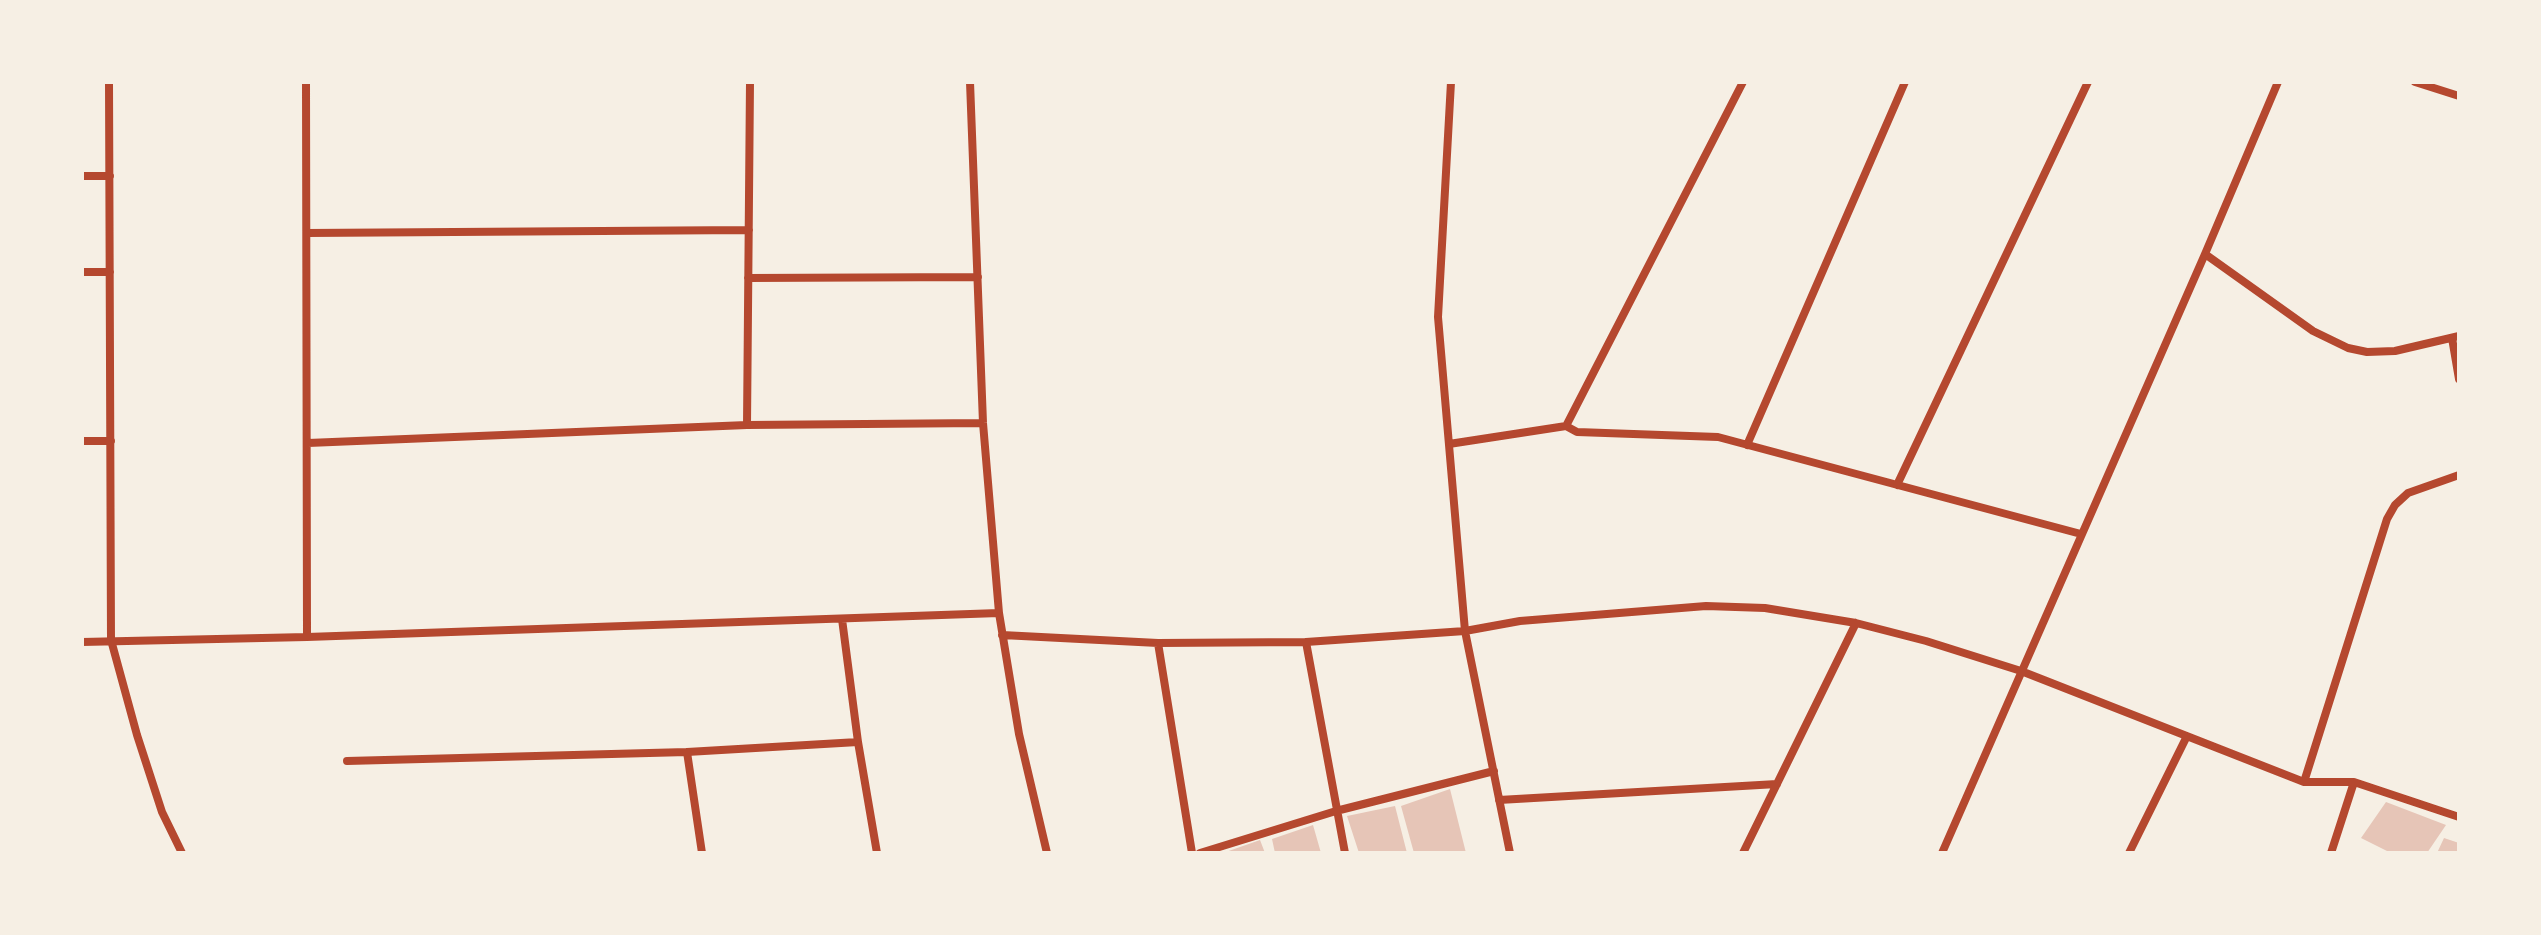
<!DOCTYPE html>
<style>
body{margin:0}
#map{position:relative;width:2541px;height:935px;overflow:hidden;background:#f6efe4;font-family:Spectral,serif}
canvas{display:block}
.frame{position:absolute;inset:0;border:84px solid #f6efe4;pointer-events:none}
</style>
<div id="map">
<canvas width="2541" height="935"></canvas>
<div class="frame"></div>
</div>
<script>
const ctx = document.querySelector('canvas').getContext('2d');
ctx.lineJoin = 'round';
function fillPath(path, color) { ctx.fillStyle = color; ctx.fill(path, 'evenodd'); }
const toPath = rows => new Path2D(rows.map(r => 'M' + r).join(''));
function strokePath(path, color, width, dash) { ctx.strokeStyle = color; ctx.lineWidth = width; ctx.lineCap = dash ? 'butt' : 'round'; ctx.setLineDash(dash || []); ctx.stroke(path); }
fillPath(toPath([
 [1450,789,1466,853,1414,853,1401,806],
 [2386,802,2446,825,2427,853,2391,853,2361,838],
 [1395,806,1407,853,1359,853,1347,816],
 [1313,825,1321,853,1275,853,1272,839],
 [2444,838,2459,843,2459,853,2437,853],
 [1260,840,1265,853,1223,853]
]), '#e6c5b7');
strokePath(toPath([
 [109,82,111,640,137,735,162,812,182,853],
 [306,82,307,637],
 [970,82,983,423,999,613,1019,734,1047,853],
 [1451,82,1438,317,1465,631,1510,853],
 [2415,82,2459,96],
 [82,176,110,176],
 [307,233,749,230],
 [2205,254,2313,331,2348,348,2367,352,2395,351,2459,336],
 [82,272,110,272],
 [748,278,978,277],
 [2452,338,2459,379],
 [747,425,750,82],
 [1566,426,1743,82],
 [82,441,111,441],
 [308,443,747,425,983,423],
 [1449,444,1566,426,1577,432,1718,437,2081,534],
 [1747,445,1905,82],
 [1897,485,2088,82],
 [842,619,858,742,877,853],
 [1002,635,1158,643,1306,642,1465,631,1520,621,1706,606,1765,608,1856,623,1926,641,2021,671,2304,782,2354,782,2459,817],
 [82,642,307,637,999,613],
 [1306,642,1345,853],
 [1158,643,1192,853],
 [687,752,702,853],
 [347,761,687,752,858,742],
 [2304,782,2387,519,2395,505,2408,493,2459,475],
 [1499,800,1777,784],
 [1200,853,1336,811,1494,771],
 [1743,853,1856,623],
 [1942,853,2205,254,2278,82],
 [2129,853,2187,736],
 [2331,853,2354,782]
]), '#b5482f', 8);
</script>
